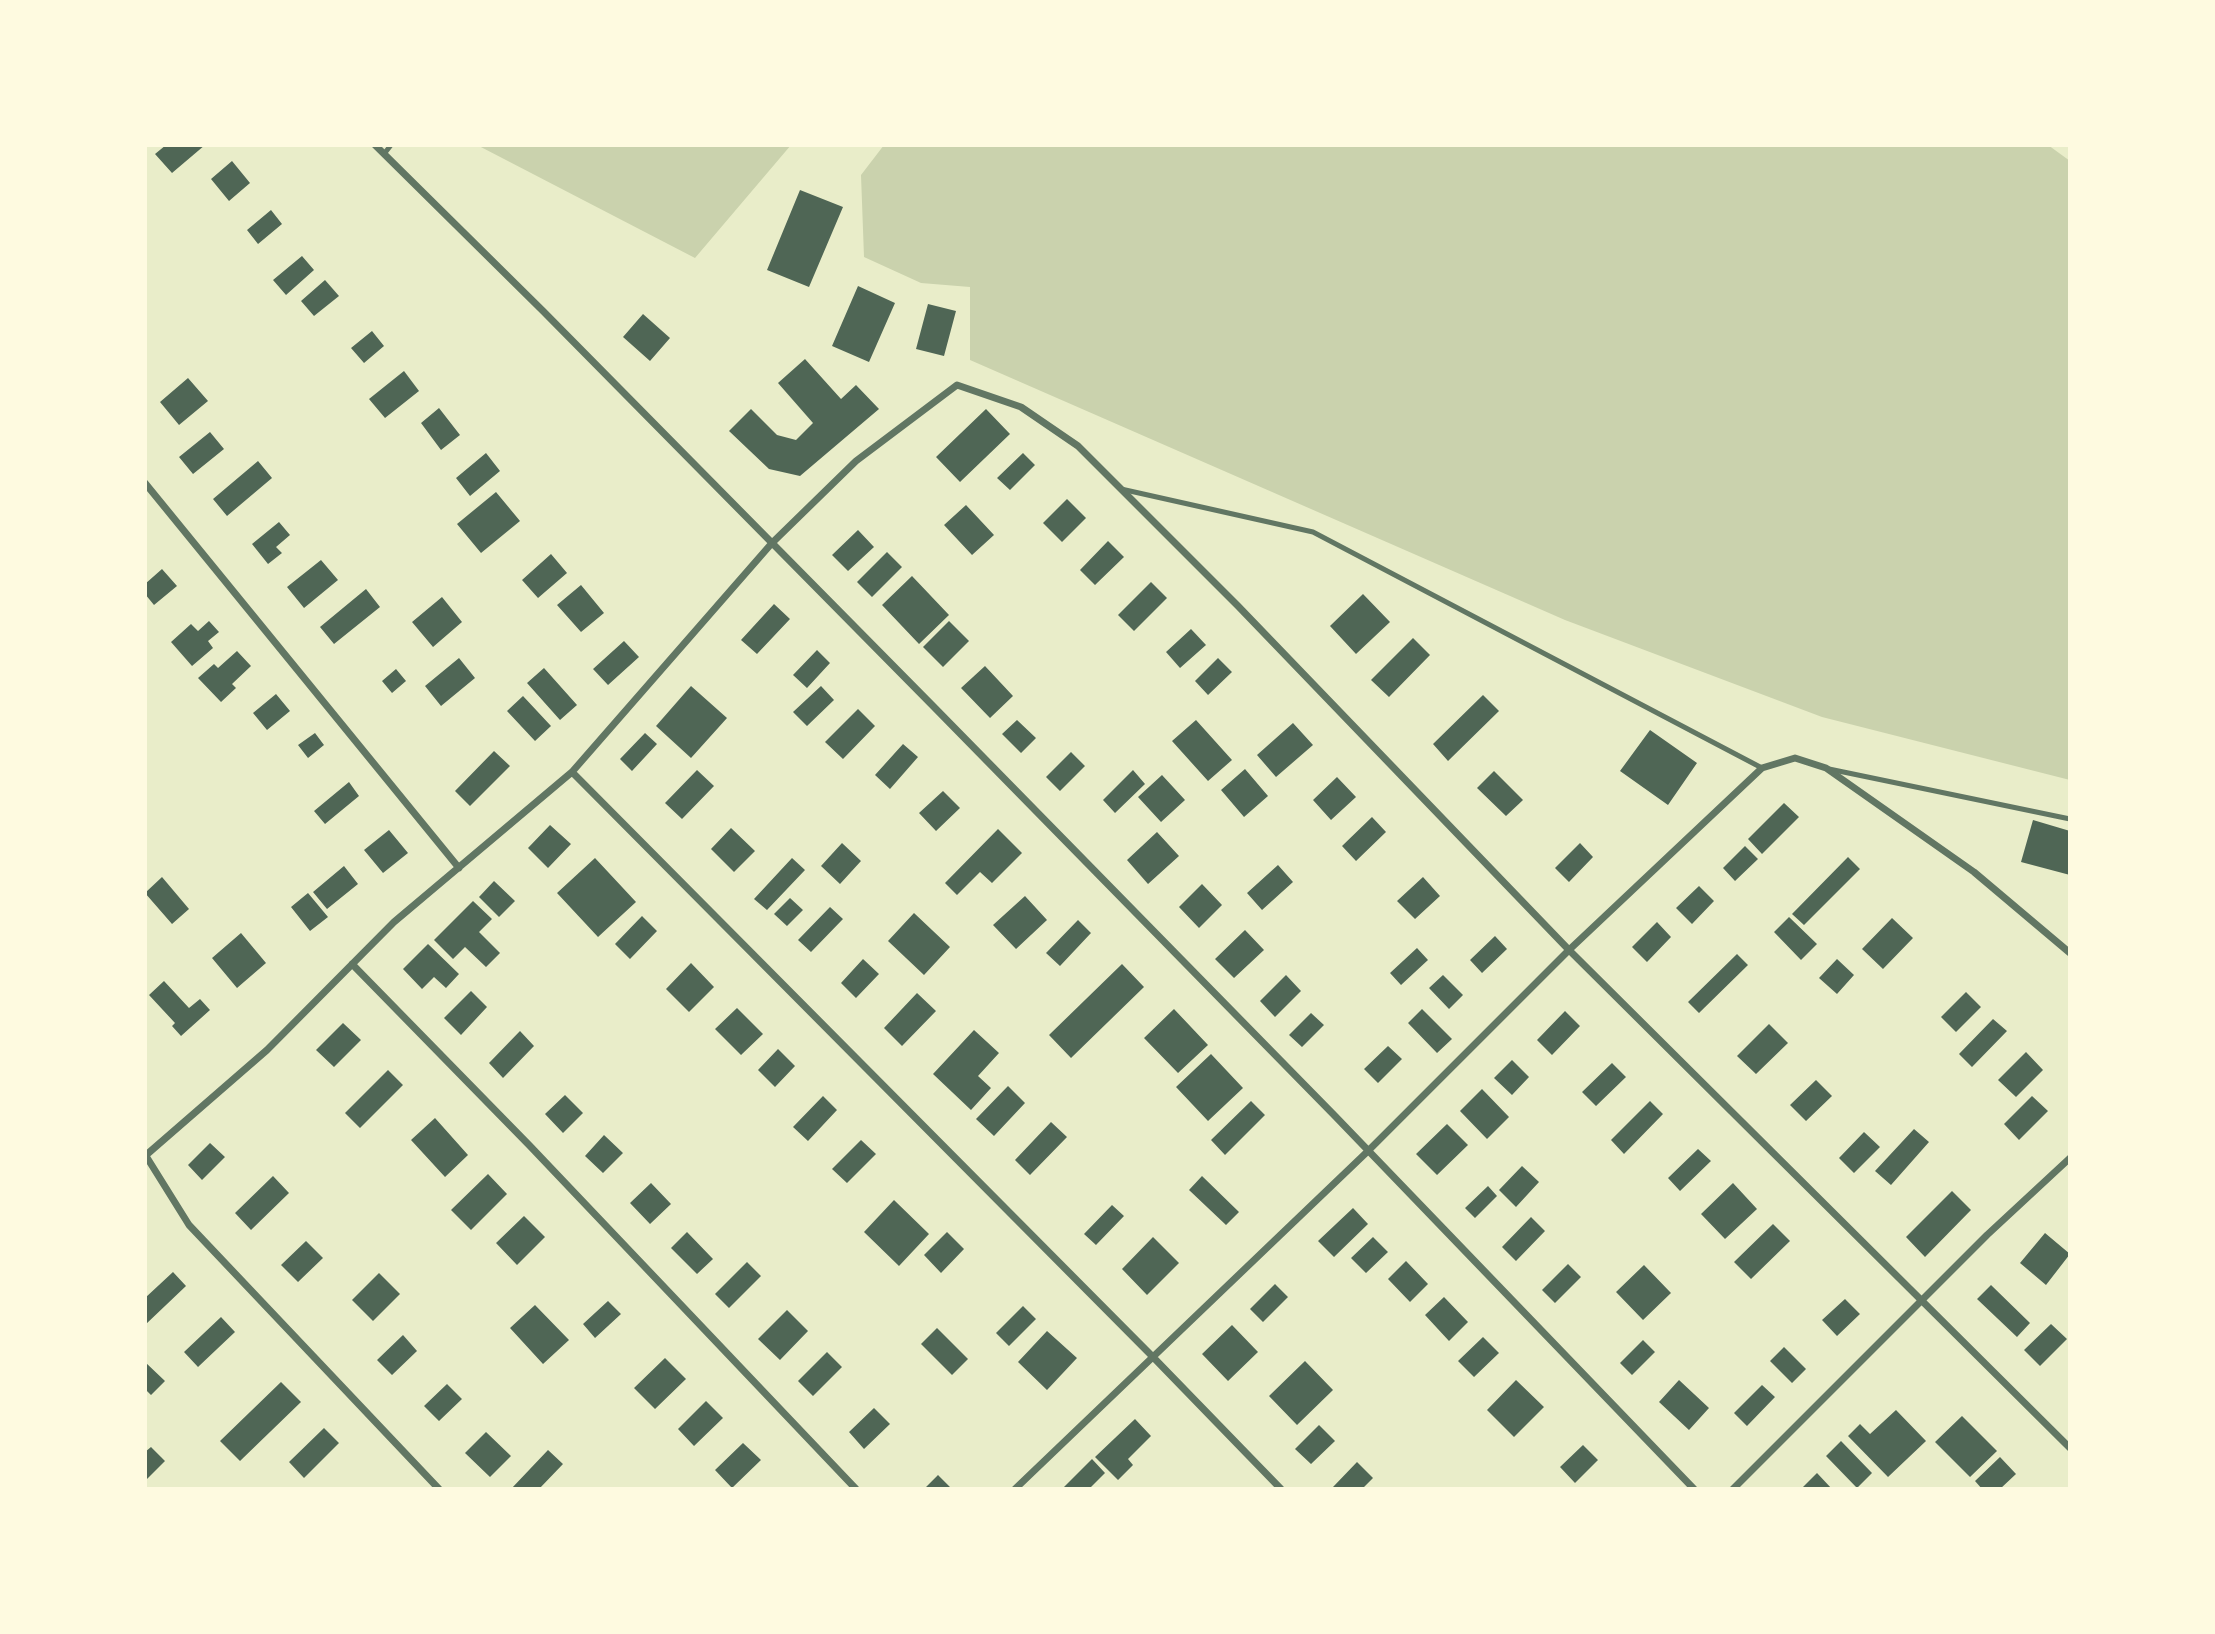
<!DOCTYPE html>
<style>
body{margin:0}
#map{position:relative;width:2215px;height:1634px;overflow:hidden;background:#e9edc9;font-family:"IBM Plex Sans",sans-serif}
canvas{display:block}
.frame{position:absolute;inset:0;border:147px solid #fefae0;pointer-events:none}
</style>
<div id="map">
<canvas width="2215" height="1634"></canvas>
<div class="frame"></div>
</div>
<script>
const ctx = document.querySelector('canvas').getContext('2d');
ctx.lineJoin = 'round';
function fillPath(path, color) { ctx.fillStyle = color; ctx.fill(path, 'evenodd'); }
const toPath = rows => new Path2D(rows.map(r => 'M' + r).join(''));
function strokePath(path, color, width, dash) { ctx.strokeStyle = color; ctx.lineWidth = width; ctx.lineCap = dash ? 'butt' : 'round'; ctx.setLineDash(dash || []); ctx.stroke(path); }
fillPath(toPath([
 [477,145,791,145,695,258],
 [884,145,2048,145,2070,161,2070,780,1822,717,1565,620,970,360,970,287,921,283,864,257,861,175]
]), '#cad2ad');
fillPath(toPath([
 [166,145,205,145,172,173,155,154],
 [232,161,250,183,229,201,211,179],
 [800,190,843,207,809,287,767,270],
 [271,210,282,224,258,244,247,230],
 [302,256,314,270,286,295,273,280],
 [325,280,339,296,314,316,301,301],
 [858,286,895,303,869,362,832,346],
 [928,304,956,311,944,356,916,349],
 [643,314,670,338,650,361,623,337],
 [372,331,384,346,364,363,351,348],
 [805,359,841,399,856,385,879,409,800,476,769,469,729,431,751,409,777,435,796,440,813,423,778,383],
 [404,371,419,391,385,418,369,399],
 [188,378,208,401,179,425,160,402],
 [439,408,460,435,441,450,421,423],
 [986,409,1010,434,960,482,936,457],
 [210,432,224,449,193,474,179,457],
 [486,453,500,471,470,496,456,478],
 [1023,453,1035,465,1010,490,997,478],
 [258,461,272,478,227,516,213,499],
 [496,492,520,521,481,553,457,524],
 [1067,499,1086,518,1062,542,1043,523],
 [966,505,994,535,972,555,944,525],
 [279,522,290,535,276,547,282,553,268,564,252,544],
 [858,530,874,547,848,571,832,555],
 [1108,541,1124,557,1095,585,1080,570],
 [887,552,902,567,872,597,857,582],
 [551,554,567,573,538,598,522,580],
 [321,560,338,580,304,608,287,587],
 [162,569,177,586,154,605,145,594,145,584],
 [912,576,949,615,919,644,882,605],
 [1151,582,1167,598,1134,631,1118,615],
 [581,585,604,613,581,632,557,605],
 [366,589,380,607,334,644,320,627],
 [1363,594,1390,622,1356,654,1330,626],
 [442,597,462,622,433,647,412,622],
 [774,604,790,619,757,654,741,640],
 [209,621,219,632,208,641,213,648,192,666,171,642,191,624,198,631],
 [949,621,969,641,943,667,923,647],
 [1191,629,1206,645,1180,668,1166,652],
 [1413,638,1430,655,1389,697,1371,680],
 [624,641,639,657,608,685,593,669],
 [817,650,830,663,807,688,793,675],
 [237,651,251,666,232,684,236,688,221,702,198,678,214,664,218,668],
 [459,658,475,678,441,706,425,686],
 [1218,658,1232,672,1208,695,1195,681],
 [985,666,1013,696,990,718,961,688],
 [544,668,577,705,560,720,527,683],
 [396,669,406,681,392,693,382,681],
 [691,686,727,718,691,758,656,726],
 [821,686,834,700,807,726,793,712],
 [276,694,290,711,267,730,253,713],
 [1483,695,1499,711,1448,761,1433,744],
 [523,696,551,726,535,741,507,711],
 [858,709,875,726,843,759,825,742],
 [1017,720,1036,738,1021,753,1002,734],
 [1196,720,1232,760,1208,781,1172,741],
 [1293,723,1313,745,1276,777,1257,755],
 [1650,730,1697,763,1668,805,1620,771],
 [315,733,324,745,308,758,298,745],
 [645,733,657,744,632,771,620,759],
 [903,744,918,757,890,789,875,775],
 [494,751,510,766,470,806,455,791],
 [1071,752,1085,766,1060,791,1046,777],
 [1245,769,1268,796,1244,817,1221,790],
 [697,770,714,786,682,819,665,803],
 [1133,770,1145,784,1115,813,1103,800],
 [1494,771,1523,800,1506,816,1477,788],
 [1162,775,1185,800,1161,822,1138,797],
 [1337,777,1356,797,1331,820,1313,800],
 [349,782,359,796,325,824,314,811],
 [943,791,960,808,936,831,919,813],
 [1784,803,1799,817,1762,854,1748,839],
 [1372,817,1386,832,1356,861,1342,846],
 [2033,820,2070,831,2070,875,2021,862],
 [550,825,571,844,548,868,528,848],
 [731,828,755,851,734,872,711,849],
 [998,829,1022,853,992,883,980,872,957,895,945,883],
 [389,830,408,853,383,873,364,850],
 [1157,832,1179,856,1148,884,1127,860],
 [842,843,861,861,840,884,821,866],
 [1580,843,1593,857,1569,882,1555,868],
 [1745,846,1758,859,1735,881,1723,868],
 [1848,857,1860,869,1804,925,1792,914],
 [595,858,636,902,598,937,557,893],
 [792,858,805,870,767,910,754,899],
 [1278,865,1293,882,1262,910,1247,893],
 [344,866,358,884,327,909,313,892],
 [162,877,189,909,172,924,145,893],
 [1423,877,1440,896,1415,919,1397,901],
 [494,881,515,901,499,917,479,897],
 [1202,884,1222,905,1199,928,1179,907],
 [1699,886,1714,901,1692,924,1676,908],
 [308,893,328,917,310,931,291,907],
 [1025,896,1047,920,1016,949,993,925],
 [790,898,803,910,787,926,774,914],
 [473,901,492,919,479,932,500,953,486,967,465,947,453,959,434,940],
 [830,907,843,919,811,952,798,940],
 [914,913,950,947,924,975,888,941],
 [642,916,657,931,630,959,615,944],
 [1789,917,1817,944,1801,960,1774,932],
 [1892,918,1913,938,1883,969,1862,949],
 [1078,920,1091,933,1060,966,1046,953],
 [1657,922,1671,937,1647,962,1632,947],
 [1245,930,1264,950,1234,978,1215,959],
 [241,933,266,963,237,988,212,958],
 [1495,936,1507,949,1482,973,1470,960],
 [428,944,459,974,446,988,434,977,422,989,403,969],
 [1417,948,1428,960,1401,985,1390,973],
 [1737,954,1748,965,1699,1013,1688,1002],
 [863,959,879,974,856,998,841,983],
 [1837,959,1854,975,1837,994,1819,978],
 [691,963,714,987,689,1012,666,989],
 [1122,964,1144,987,1071,1058,1049,1035],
 [1286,975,1301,991,1275,1017,1260,1001],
 [1443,975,1463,995,1449,1009,1429,988],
 [164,981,189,1008,200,999,210,1010,181,1036,172,1026,175,1023,149,995],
 [471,991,487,1007,461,1035,444,1018],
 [1966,992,1981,1007,1956,1032,1941,1017],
 [917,993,936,1011,902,1046,884,1028],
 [737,1008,763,1034,741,1055,715,1029],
 [1174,1009,1208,1045,1178,1073,1144,1038],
 [1422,1009,1452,1039,1437,1053,1408,1023],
 [1565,1011,1580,1026,1552,1055,1537,1040],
 [1311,1013,1324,1025,1302,1047,1289,1035],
 [1993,1019,2007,1031,1972,1067,1959,1054],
 [343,1023,361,1040,334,1067,316,1050],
 [1769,1024,1788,1043,1756,1074,1737,1056],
 [974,1030,999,1053,978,1076,991,1088,971,1110,933,1074],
 [520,1031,534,1046,503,1078,489,1063],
 [1388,1046,1402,1059,1378,1083,1364,1069],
 [778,1049,795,1066,775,1087,758,1070],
 [2026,1052,2043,1070,2016,1097,1998,1080],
 [1211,1054,1243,1088,1208,1121,1176,1087],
 [1512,1060,1529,1077,1512,1095,1494,1078],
 [1612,1063,1626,1077,1596,1106,1582,1092],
 [388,1070,403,1085,360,1128,345,1113],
 [1816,1080,1832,1096,1806,1121,1790,1105],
 [1008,1086,1025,1103,994,1136,976,1119],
 [1482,1089,1509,1117,1487,1139,1460,1111],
 [565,1095,583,1113,563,1133,545,1114],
 [823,1096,837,1110,808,1141,793,1127],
 [2032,1096,2048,1111,2019,1140,2004,1124],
 [1251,1101,1265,1115,1225,1155,1211,1140],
 [1650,1101,1663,1114,1624,1154,1611,1140],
 [435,1118,468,1155,445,1177,411,1140],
 [1051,1122,1067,1137,1030,1175,1015,1160],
 [1447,1124,1468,1145,1437,1175,1416,1154],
 [1914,1129,1929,1142,1891,1185,1875,1171],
 [1864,1132,1880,1147,1854,1173,1839,1158],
 [604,1135,623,1153,603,1173,585,1156],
 [861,1140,876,1154,847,1183,832,1169],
 [210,1143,225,1157,202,1180,188,1165],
 [1698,1149,1711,1161,1680,1191,1668,1178],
 [1522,1166,1539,1182,1516,1207,1499,1190],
 [488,1174,507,1194,471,1230,451,1210],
 [273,1176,289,1193,251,1230,235,1213],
 [1202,1176,1239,1212,1226,1225,1189,1190],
 [651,1183,671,1204,650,1224,630,1203],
 [1733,1183,1757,1209,1725,1239,1701,1214],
 [1488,1186,1497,1196,1475,1218,1465,1208],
 [1952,1191,1971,1210,1925,1257,1906,1237],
 [894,1200,929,1234,899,1266,864,1232],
 [1112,1205,1124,1216,1096,1245,1084,1234],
 [1353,1208,1368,1224,1334,1257,1318,1241],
 [524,1216,545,1237,517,1265,496,1243],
 [1531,1217,1545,1231,1516,1261,1502,1247],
 [1773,1224,1790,1241,1751,1279,1734,1262],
 [687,1232,713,1259,697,1274,671,1248],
 [947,1232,964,1249,941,1273,924,1255],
 [2045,1233,2070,1254,2046,1285,2020,1263],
 [1153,1237,1179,1263,1147,1295,1122,1269],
 [1373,1237,1388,1252,1366,1273,1351,1258],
 [306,1241,323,1258,298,1282,281,1265],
 [1406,1261,1428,1284,1410,1302,1388,1279],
 [747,1262,761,1276,729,1308,715,1294],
 [1568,1264,1581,1277,1555,1303,1542,1290],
 [1644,1265,1671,1293,1643,1320,1616,1292],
 [173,1272,186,1286,145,1325,145,1298],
 [379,1273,400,1294,373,1321,352,1300],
 [1275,1284,1288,1297,1263,1322,1250,1309],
 [1991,1285,2030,1323,2017,1337,1977,1299],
 [1444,1297,1468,1322,1449,1341,1425,1315],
 [1845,1299,1860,1314,1837,1336,1822,1320],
 [608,1301,621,1314,595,1338,583,1324],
 [535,1305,569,1340,543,1364,510,1328],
 [1023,1306,1036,1319,1009,1346,996,1333],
 [787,1310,808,1331,780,1360,758,1339],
 [221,1317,235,1332,198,1367,184,1352],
 [2051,1324,2067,1339,2040,1366,2024,1350],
 [1232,1325,1258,1352,1228,1381,1202,1354],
 [937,1328,968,1359,952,1375,921,1344],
 [1047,1331,1077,1358,1047,1390,1018,1362],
 [403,1335,417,1351,392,1375,377,1360],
 [1483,1337,1499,1353,1474,1377,1458,1361],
 [1643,1340,1655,1352,1632,1375,1620,1363],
 [1784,1347,1806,1369,1792,1383,1770,1361],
 [827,1352,842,1367,813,1396,798,1381],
 [665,1358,686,1379,655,1409,634,1388],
 [1305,1361,1333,1390,1297,1425,1269,1396],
 [145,1362,165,1381,151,1395,145,1389],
 [1516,1380,1544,1407,1514,1437,1487,1410],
 [1679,1380,1709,1408,1689,1430,1659,1402],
 [281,1382,301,1402,240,1461,220,1441],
 [447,1384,462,1399,439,1421,424,1406],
 [1762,1385,1775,1397,1747,1426,1734,1413],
 [706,1401,723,1418,694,1446,678,1429],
 [874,1408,890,1424,864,1449,849,1432],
 [1896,1410,1926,1441,1888,1477,1848,1436,1860,1424,1870,1434],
 [1962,1416,1997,1451,1970,1477,1935,1442],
 [1135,1419,1151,1436,1128,1459,1133,1465,1118,1480,1095,1457],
 [1319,1425,1335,1441,1311,1464,1295,1449],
 [324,1428,339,1443,304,1478,289,1462],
 [486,1432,511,1456,490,1477,465,1453],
 [1841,1441,1872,1473,1857,1488,1826,1456],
 [743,1443,761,1460,732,1488,715,1470],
 [1583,1445,1598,1460,1575,1483,1560,1467],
 [151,1447,165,1461,145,1481,145,1452],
 [548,1450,563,1464,539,1489,511,1489],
 [2000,1457,2016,1474,2000,1489,1982,1489,1975,1481],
 [1092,1459,1105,1473,1089,1489,1062,1489],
 [1357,1462,1373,1478,1362,1489,1334,1489,1333,1487],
 [1817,1473,1832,1489,1801,1489],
 [938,1475,952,1489,924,1489]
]), '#4f6655');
strokePath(toPath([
 [384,154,391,145],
 [1121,489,1313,532,1762,768],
 [1829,769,2070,819]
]), '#617663', 5);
strokePath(toPath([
 [375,145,543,311,934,707,1335,1116,1694,1489],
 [145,483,459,868],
 [572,772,1152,1356,1281,1489],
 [352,964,530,1146,856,1489],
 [145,1156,267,1050,394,922,572,772,772,543,856,461,957,385,1021,407,1078,446,1238,606,1569,950,2070,1448],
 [146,1156,189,1225,439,1489],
 [1015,1489,1368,1151,1569,950,1762,768,1795,758,1826,768,1974,872,2070,953],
 [1733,1489,1987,1235,2070,1158]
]), '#617663', 7);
</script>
